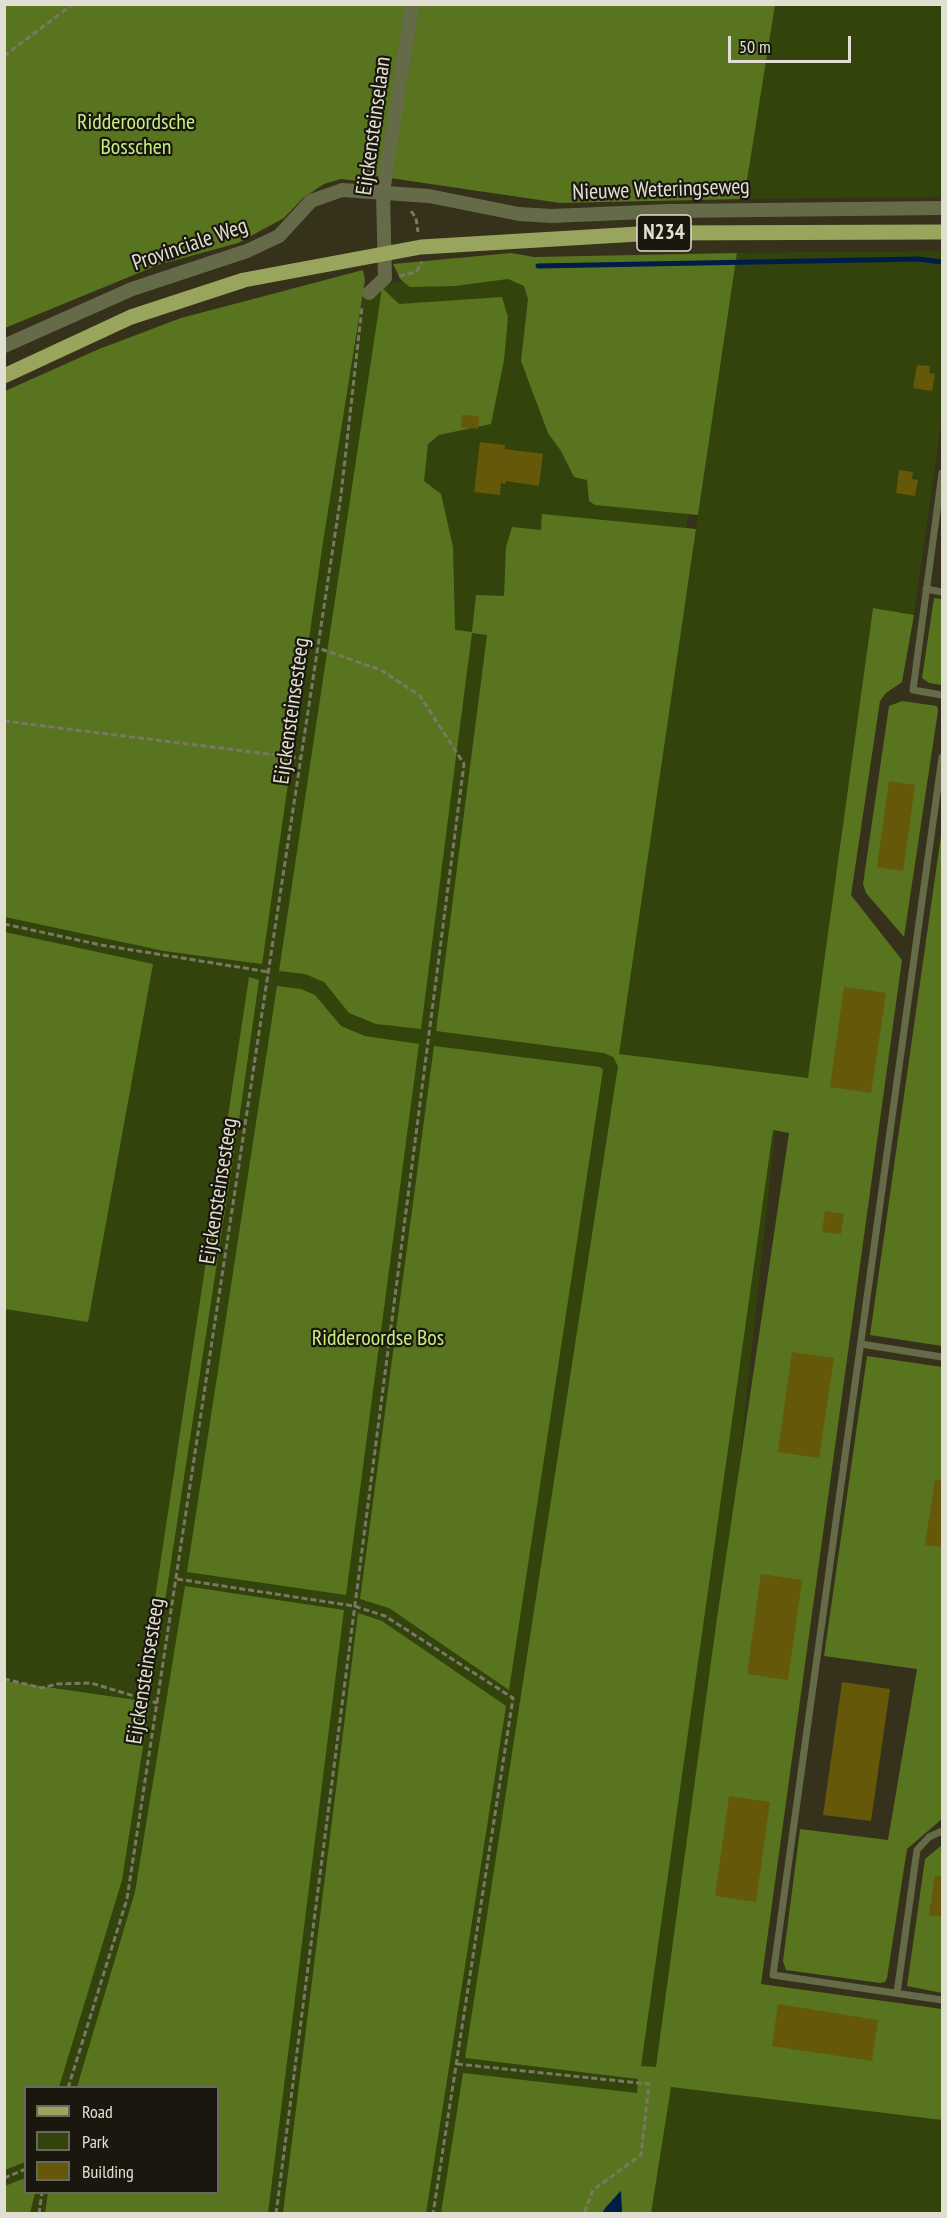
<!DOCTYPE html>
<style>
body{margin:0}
#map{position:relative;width:947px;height:2218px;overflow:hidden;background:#35311a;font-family:"PT Sans Narrow",sans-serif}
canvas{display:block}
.frame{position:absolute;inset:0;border:6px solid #e1dfd1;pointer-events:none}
.legend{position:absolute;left:24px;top:2086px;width:195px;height:108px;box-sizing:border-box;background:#1a180e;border:2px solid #6a685c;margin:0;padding:8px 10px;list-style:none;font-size:18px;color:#e1dfd1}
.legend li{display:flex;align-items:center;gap:12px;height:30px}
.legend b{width:30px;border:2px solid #6a685c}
.scale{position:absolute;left:728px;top:36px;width:123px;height:27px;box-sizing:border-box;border:3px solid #e1dfd1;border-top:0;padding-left:8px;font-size:18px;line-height:21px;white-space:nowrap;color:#e1dfd1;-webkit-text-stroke:4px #1a180e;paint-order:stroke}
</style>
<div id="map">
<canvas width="947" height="2218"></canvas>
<div class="frame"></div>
<ul class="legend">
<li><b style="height:8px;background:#99a55c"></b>Road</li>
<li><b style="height:16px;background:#32440c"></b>Park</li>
<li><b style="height:16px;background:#655808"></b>Building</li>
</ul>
<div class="scale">50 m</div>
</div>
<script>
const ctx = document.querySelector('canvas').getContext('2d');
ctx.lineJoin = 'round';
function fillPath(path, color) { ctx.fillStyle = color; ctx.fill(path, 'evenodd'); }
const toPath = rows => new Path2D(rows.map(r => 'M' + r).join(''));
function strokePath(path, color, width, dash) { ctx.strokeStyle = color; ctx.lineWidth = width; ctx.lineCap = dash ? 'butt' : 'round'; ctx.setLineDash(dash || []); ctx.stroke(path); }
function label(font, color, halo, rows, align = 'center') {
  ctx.font = font + ' "PT Sans Narrow",sans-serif'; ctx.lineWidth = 4.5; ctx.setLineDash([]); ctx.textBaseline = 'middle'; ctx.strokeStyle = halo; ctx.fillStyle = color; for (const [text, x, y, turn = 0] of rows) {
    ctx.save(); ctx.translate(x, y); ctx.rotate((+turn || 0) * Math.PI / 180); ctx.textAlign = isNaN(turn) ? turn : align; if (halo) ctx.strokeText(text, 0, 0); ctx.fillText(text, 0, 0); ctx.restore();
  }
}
fillPath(toPath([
 [775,5,942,5,942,197,744,199],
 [942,251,942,417,914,615,873,608,808,1079,716,1067,780,1085,673,2087,942,2120,942,2213,5,2214,5,426,201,326,445,272,728,286,599,1036,620,1042,737,253],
 [26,2088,218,2088,218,2192,26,2192]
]), '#32440c');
fillPath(toPath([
 [5,5,775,5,744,199,560,203,376,176,357,181,341,179,324,184,303,198,284,218,238,243,158,265,5,328],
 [511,253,534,257,737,253,698,515,595,505,589,501,587,480,574,477,561,451,548,433,521,361,528,299,524,286,508,279,455,286,410,287,401,280,393,264],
 [363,270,365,280,323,542,262,964,164,951,5,917,5,391,99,349,181,318],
 [382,288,399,304,502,297,508,317,504,360,491,424,439,435,428,444,424,481,441,494,453,547,455,630,472,632,476,595,504,596,506,547,512,527,541,530,542,514,696,529,619,1054,808,1078,873,608,914,615,902,682,886,693,880,701,851,895,902,960,761,1984,942,2009,942,2120,671,2087,651,2213,622,2213,620,2191,602,2213,441,2213,463,2073,637,2093,638,2079,465,2058,618,1066,613,1057,604,1053,436,1031,487,635,472,633,421,1029,376,1024,349,1013,324,982,305,974,279,971],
 [773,1130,789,1133,717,1618,656,2067,641,2066],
 [934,598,942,599,942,685,929,683,922,678],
 [902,701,937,706,938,711,904,937,866,893,863,884,889,706],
 [942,828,942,1346,870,1335],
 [5,932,153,964,88,1322,5,1309],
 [249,977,259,980,240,1113,151,1692,141,1691],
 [277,986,301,989,315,995,341,1026,365,1036,419,1044,346,1595,187,1572],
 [434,1046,600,1067,603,1070,509,1690,389,1608,360,1599],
 [867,1356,942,1367,942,1819,907,1849,887,1978,885,1982,880,1983,786,1970,783,1961,800,1829,888,1840,917,1669,824,1656],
 [185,1586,344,1610,268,2213,45,2213,48,2193,218,2192,218,2088,77,2087,135,1892],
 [358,1613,382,1621,506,1706,426,2213,283,2213],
 [5,1681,150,1702,122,1880,59,2087,26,2088,25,2162,5,2170],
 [942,1845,942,1993,907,1986,925,1859],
 [25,2178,26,2192,35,2193,30,2213,5,2213,5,2186]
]), '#58741e');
fillPath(toPath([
 [621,2191,622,2213,602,2213,606,2207]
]), '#001c49');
strokePath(toPath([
 [538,266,918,259,942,262]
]), '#001c49', 5);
fillPath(toPath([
 [917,365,930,366,929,373,935,374,932,391,913,388],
 [462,415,479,416,478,429,461,427],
 [480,442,505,445,505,449,543,454,539,486,506,481,505,484,501,483,500,495,474,492],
 [899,470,913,472,912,479,918,480,915,496,896,493],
 [889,781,915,785,903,871,877,867],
 [844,987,886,993,871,1093,830,1087],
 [825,1211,844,1214,841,1234,822,1232],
 [792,1352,834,1358,819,1458,778,1452],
 [935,1480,942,1481,942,1547,925,1545],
 [761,1574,802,1580,788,1680,747,1674],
 [842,1682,890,1689,871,1821,823,1815],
 [729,1796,770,1802,756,1902,715,1896],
 [935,1876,942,1877,942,1917,929,1915],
 [778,2004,878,2020,872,2061,772,2046]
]), '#655808');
strokePath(toPath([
 [4,56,73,4],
 [411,211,416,218,418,232],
 [399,276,416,272,422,262],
 [4,721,300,758],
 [4,924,101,945,269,972],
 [177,1579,354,1606,385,1616,513,1698,433,2214],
 [4,1679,42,1688,57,1684,91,1683,157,1703],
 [457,2064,649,2084,641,2155,593,2190,584,2214],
 [68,2088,127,1899,341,495,362,307],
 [4,2178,26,2169],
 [39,2214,42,2192],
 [276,2214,464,764,420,696,381,670,318,648]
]), '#7a7764', 3, [6, 3]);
strokePath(toPath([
 [942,473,913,690,942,695],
 [926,589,942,592],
 [942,757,773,1975,942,2000],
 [861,1344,942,1357],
 [897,1993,917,1850,929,1837,942,1831]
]), '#656b49', 7);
strokePath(toPath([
 [369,293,385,278,383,192,412,4],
 [4,346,132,289,247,251,279,236,311,201,342,190,429,196,519,214,552,216,669,211,942,208]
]), '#656b49', 14);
strokePath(toPath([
 [4,376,131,317,244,280,421,247,655,233,942,232]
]), '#99a55c', 15);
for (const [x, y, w] of [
 [664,233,54]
]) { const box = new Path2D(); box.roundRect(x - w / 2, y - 18, w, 36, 4.5); ctx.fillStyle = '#1a180e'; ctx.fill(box); strokePath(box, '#e1dfd1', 1.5); }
label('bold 21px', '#e1dfd1', null, [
 ["N234",664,233]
]);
label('22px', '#c7ef80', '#1a180e', [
 ["Ridderoordsche",136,123],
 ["Bosschen",136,148],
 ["Ridderoordse Bos",378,1339]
]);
label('22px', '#e1dfd1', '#1a180e', [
 ["Eijckensteinselaan",374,126,-82],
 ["Nieuwe Weteringseweg",661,190,-2],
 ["Provinciale Weg",190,245,-19],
 ["Eijckensteinsesteeg",292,711,-82],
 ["Eijckensteinsesteeg",219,1191,-81],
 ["Eijckensteinsesteeg",146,1671,-81]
]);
</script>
